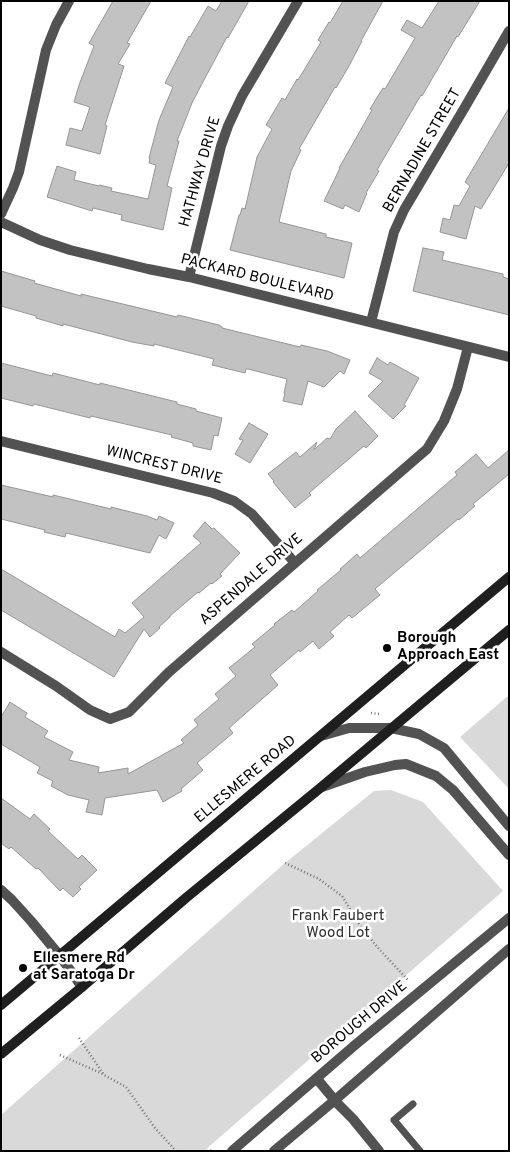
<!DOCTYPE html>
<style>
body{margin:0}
#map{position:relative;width:510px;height:1152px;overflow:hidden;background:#fff;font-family:Overpass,sans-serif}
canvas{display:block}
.frame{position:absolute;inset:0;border:2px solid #000;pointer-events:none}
</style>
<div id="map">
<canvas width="510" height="1152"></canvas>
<div class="frame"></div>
</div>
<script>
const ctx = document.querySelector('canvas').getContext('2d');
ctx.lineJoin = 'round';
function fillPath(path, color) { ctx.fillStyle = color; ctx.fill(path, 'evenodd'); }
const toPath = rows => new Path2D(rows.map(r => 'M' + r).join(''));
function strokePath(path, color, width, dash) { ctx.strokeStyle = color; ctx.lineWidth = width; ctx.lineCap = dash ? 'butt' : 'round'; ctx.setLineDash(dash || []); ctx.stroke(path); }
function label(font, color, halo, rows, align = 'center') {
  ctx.font = font + ' Overpass,sans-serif'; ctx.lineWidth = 5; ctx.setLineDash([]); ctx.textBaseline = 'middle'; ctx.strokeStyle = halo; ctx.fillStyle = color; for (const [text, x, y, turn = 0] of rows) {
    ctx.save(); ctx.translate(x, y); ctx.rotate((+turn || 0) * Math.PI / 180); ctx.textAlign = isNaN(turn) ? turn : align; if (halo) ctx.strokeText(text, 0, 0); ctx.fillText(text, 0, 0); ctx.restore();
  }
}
fillPath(toPath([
 [509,695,509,789,460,737],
 [391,790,423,802,503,891,204,1151,1,1151,1,1115,285,863,374,791]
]), '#d9d9d9');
const building = toPath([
 [113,1,151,1,127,43,130,44,118,64,124,66,105,125,107,126,100,154,66,145,70,128,82,131,90,107,74,102,79,85,94,46,89,43,113,1],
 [222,1,249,1,228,38,227,37,205,78,192,103,177,141,179,141,167,186,172,188,163,230,121,220,122,215,93,208,92,211,47,197,57,166,76,172,74,180,99,186,99,185,112,188,111,191,148,199,156,165,149,163,150,158,149,158,159,120,173,87,165,83,189,36,190,37,208,6,216,11,222,1],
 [343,1,383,1,361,41,362,41,349,66,336,88,335,87,299,149,301,150,291,171,279,222,326,234,326,237,352,243,344,278,230,250,239,215,240,215,242,208,245,209,257,157,272,129,266,125,282,98,285,100,297,79,298,80,321,42,318,40,329,22,330,23,343,1],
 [439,1,480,1,458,37,457,36,422,96,421,95,377,170,379,171,366,193,367,193,359,212,345,205,343,209,324,201,340,168,339,168,372,110,370,109,383,88,385,89,415,38,401,30,407,20,422,28,439,1],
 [509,108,509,163,481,209,475,206,466,239,440,232,443,218,450,220,454,205,459,206,470,186,465,182,509,108],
 [423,248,444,252,442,260,503,274,503,277,509,279,509,315,413,291,423,248],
 [1,271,35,281,34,283,81,296,81,294,177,317,178,315,219,325,222,327,222,328,300,347,301,345,327,351,350,360,344,374,340,371,324,387,308,381,302,405,283,401,285,393,284,393,287,379,248,369,246,369,245,373,212,365,214,359,154,344,154,346,132,342,63,324,63,326,36,318,36,316,1,306,1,271],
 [377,358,388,365,390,362,419,378,404,405,406,406,393,419,368,396,383,381,369,373,377,358],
 [1,363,52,376,53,373,100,385,100,383,177,402,177,404,196,409,196,411,222,418,218,436,214,435,211,450,193,446,193,443,171,437,172,435,91,416,90,418,34,404,33,406,1,398,1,363],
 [355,411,378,436,366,448,364,446,309,493,311,495,295,508,273,482,274,481,268,474,296,452,300,457,317,442,314,450,327,438,330,439,336,429,355,411],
 [249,423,268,434,250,463,235,454,243,440,239,439,249,423],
 [509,450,509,474,473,504,475,506,459,520,458,519,375,589,380,595,352,618,349,615,330,632,334,636,319,649,313,641,300,652,299,650,270,675,278,685,229,728,233,733,197,763,203,770,181,789,182,791,163,802,157,790,105,798,102,815,86,812,89,800,68,795,51,786,53,781,37,773,40,767,1,744,1,717,10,702,27,713,25,717,48,731,44,737,73,752,69,760,99,767,98,773,128,768,128,774,184,743,181,740,198,725,194,720,219,699,215,694,236,676,229,668,255,647,252,644,275,625,274,624,292,610,294,612,318,591,317,590,341,570,340,569,357,554,360,558,457,475,455,472,476,454,488,468,509,450],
 [1,485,53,497,53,495,111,509,111,507,147,516,157,520,159,516,174,523,166,539,159,535,150,553,66,533,65,537,44,532,45,530,1,519,1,485],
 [205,522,212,529,214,528,240,553,220,574,222,576,212,584,211,583,199,593,198,592,170,616,170,617,159,627,160,628,150,637,144,629,114,677,1,610,1,569,115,637,119,629,125,633,144,617,132,603,201,543,193,536,205,522],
 [1,798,30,819,34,814,50,829,48,831,78,859,82,855,97,870,79,887,81,889,73,897,63,888,60,891,38,868,36,869,11,847,9,849,1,843,1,798]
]);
fillPath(building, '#c2c2c2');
strokePath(building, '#969696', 1);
strokePath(toPath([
 [371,713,380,714],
 [285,863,319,879,342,896,361,927,379,949,409,981],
 [79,1038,104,1075,126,1087,155,1128,176,1151],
 [60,1055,103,1074],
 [207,1151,214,1150]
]), '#747474', 2.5, [1, 2.5]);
strokePath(toPath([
 [413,1104,394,1120,420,1151]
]), '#525252', 7);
strokePath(toPath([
 [1,214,13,188,19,172,46,50,56,25,69,1],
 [1,222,40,240,70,250,148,269,189,277,509,357],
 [189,277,221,146,228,126,242,96,298,1],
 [371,322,394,232,404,210,465,107,509,31],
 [1,441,213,493,234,501,252,514,295,563],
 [1,652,56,686,90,710,110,719,129,712,169,672,427,449,444,421,457,389,468,347],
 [1,890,12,900,31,921,60,956,82,987],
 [317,1079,337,1103,353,1119,379,1151]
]), '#525252', 10);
strokePath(toPath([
 [321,736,349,728,391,728,419,734,444,748,509,826],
 [322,787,365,772,395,765,406,764,436,776,453,790,509,855],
 [232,1151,355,1045,509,918],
 [274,1151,335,1100,509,949]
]), '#525252', 10);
strokePath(toPath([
 [1,1005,509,577],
 [1,1054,82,987,187,897,319,789,509,630]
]), '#1f1f1f', 10);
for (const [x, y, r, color] of [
 [387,648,5,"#000"],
 [23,968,5,"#000"]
]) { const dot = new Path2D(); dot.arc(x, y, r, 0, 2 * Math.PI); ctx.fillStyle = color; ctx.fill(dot); strokePath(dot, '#fff', 2); }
label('15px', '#000', '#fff', [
 ["BERNADINE STREET",423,151,-60],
 ["HATHWAY DRIVE",201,172,-74],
 ["PACKARD BOULEVARD",257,279,14],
 ["WINCREST DRIVE",164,466,14],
 ["ASPENDALE DRIVE",252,580,-41],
 ["ELLESMERE ROAD",246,780,-40],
 ["BOROUGH DRIVE",360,1023,-40]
]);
label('bold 15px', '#000', '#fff', [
 ["Borough",397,639],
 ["Approach East",397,656],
 ["Ellesmere Rd",33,959],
 ["at Saratoga Dr",33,976]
], 'left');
label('15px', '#303030', '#fff', [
 ["Frank Faubert",338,917],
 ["Wood Lot",338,934]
]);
</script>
